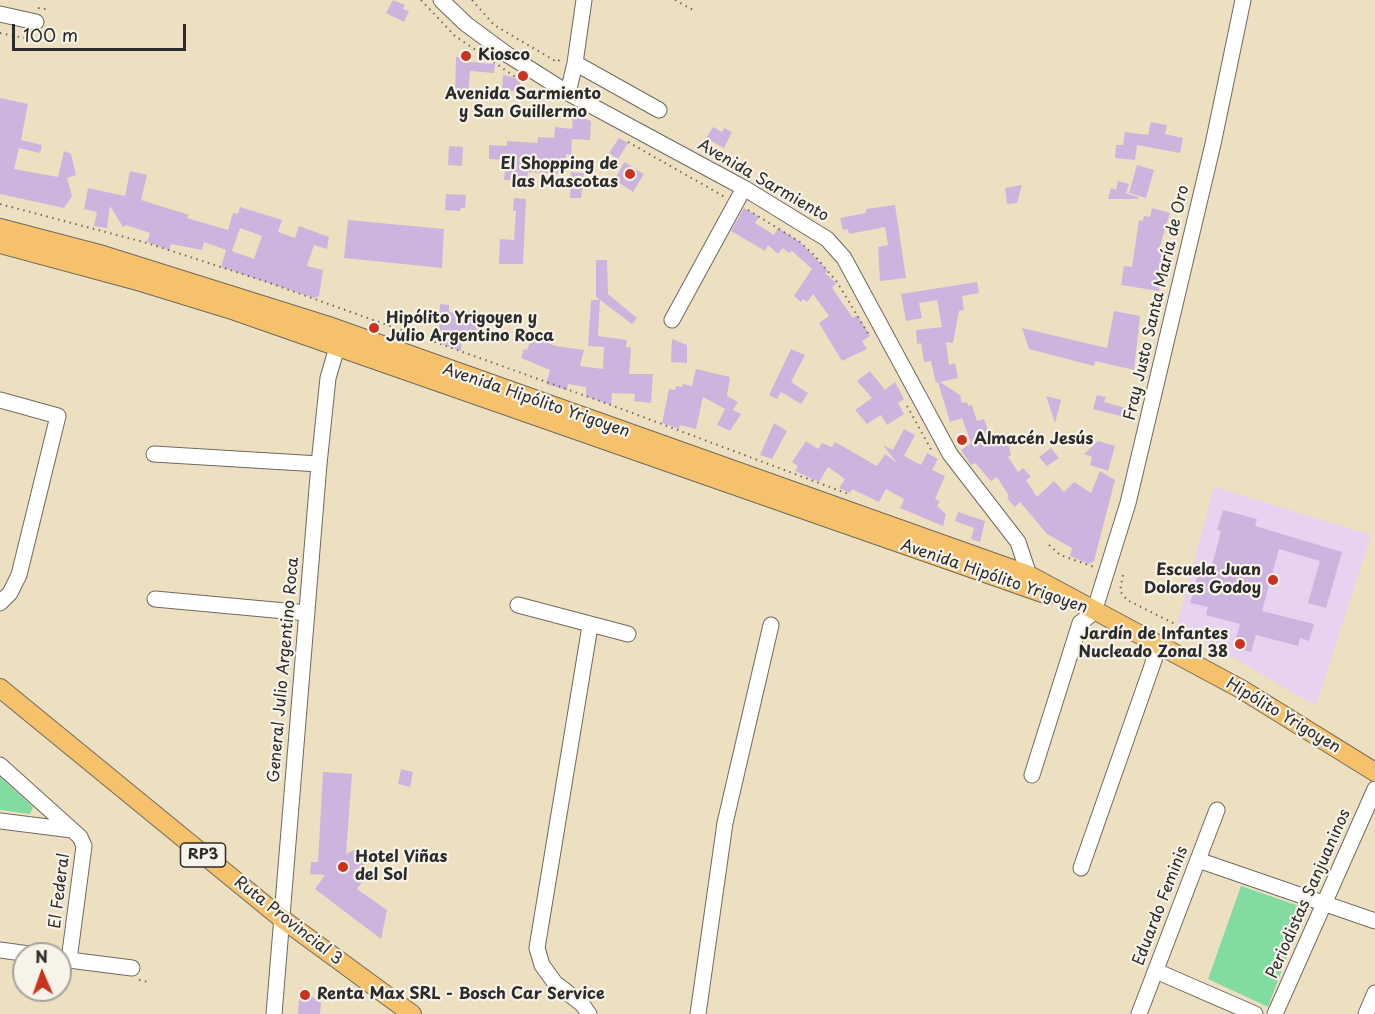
<!DOCTYPE html>
<meta charset="utf-8">
<style>
body{margin:0}
#map{position:relative;width:1375px;height:1014px;overflow:hidden;background:#ede0c0;font-family:"Playpen Sans",sans-serif}
canvas{display:block}
.north{position:absolute;left:12px;top:942px;width:60px;height:60px;box-sizing:border-box;background:#f7f3e8;border:2px solid #a5a39c;border-radius:50%;rotate:358deg;font-size:16px;font-weight:700;line-height:24px;text-align:center;color:#2b2b2b}
.north::after{content:'';display:block;margin:auto;width:21px;height:27px;background:#c8321e;clip-path:polygon(50% 0,100% 100%,50% 72%,0 100%)}
.scale{position:absolute;left:12px;top:24px;width:174px;height:27px;box-sizing:border-box;border:3px solid #2b2b2b;border-top:0;padding-left:8px;font-size:18px;line-height:21px;white-space:nowrap;color:#2b2b2b;-webkit-text-stroke:4px #f7f3e8;paint-order:stroke}
</style>
<div id="map">
<canvas width="1375" height="1014"></canvas>
<div class="north">N</div>
<div class="scale">100 m</div>
</div>
<script>
const ctx = document.querySelector('canvas').getContext('2d');
ctx.lineJoin = 'round';
function fillPath(path, color) { ctx.fillStyle = color; ctx.fill(path, 'evenodd'); }
const toPath = rows => new Path2D(rows.map(r => 'M' + r).join(''));
function strokePath(path, color, width, dash) { ctx.strokeStyle = color; ctx.lineWidth = width; ctx.lineCap = dash ? 'butt' : 'round'; ctx.setLineDash(dash || []); ctx.stroke(path); }
function label(font, color, halo, rows, align = 'center') {
  ctx.font = font + ' "Playpen Sans",sans-serif'; ctx.lineWidth = 4.5; ctx.setLineDash([]); ctx.textBaseline = 'middle'; ctx.strokeStyle = halo; ctx.fillStyle = color; for (const [text, x, y, turn = 0] of rows) {
    ctx.save(); ctx.translate(x, y); ctx.rotate((+turn || 0) * Math.PI / 180); ctx.textAlign = isNaN(turn) ? turn : align; if (halo) ctx.strokeText(text, 0, 0); ctx.fillText(text, 0, 0); ctx.restore();
  }
}
fillPath(toPath([
 [1214,487,1371,535,1316,706,1177,625]
]), '#e7d2ef');
fillPath(toPath([
 [0,777,33,807,30,814,0,810],
 [1241,886,1305,908,1268,1007,1208,979]
]), '#82dba0');
fillPath(toPath([
 [393,0,405,5,403,9,409,11,404,22,386,13],
 [456,57,470,58,469,62,495,64,494,73,470,71,468,95,455,95],
 [503,75,520,79,520,91,502,92],
 [0,98,28,104,21,140,42,145,40,153,19,148,14,169,58,177,64,151,71,154,76,175,67,178,72,196,64,208,0,194],
 [573,115,591,121,590,140,572,139,571,155,566,154,564,174,528,172,527,181,504,180,506,160,489,159,489,145,507,146,507,141,537,143,538,137,554,138,555,127,572,129],
 [1151,122,1167,125,1165,134,1183,138,1180,153,1137,145,1135,160,1115,158,1116,145,1123,145,1125,132,1148,135],
 [713,127,722,132,724,128,732,132,724,148,706,138],
 [619,138,628,143,618,159,609,153],
 [449,146,463,147,462,166,448,165],
 [624,162,644,174,633,192,615,180],
 [1137,165,1154,170,1146,198,1129,193],
 [130,171,147,175,141,200,189,215,187,218,228,230,233,213,238,214,240,207,282,220,278,232,295,238,299,226,329,237,327,249,314,245,307,266,323,270,319,296,314,298,221,267,226,250,204,242,202,250,171,244,169,250,147,242,150,233,126,225,123,227,110,206,107,228,94,226,97,212,84,209,88,188,125,196],
 [240,228,262,236,254,259,232,251],
 [571,172,584,173,581,198,570,198],
 [1118,181,1129,184,1126,193,1119,191,1138,197,1138,199,1108,199,1111,188,1116,190],
 [1022,185,1017,203,1007,204,1005,188],
 [446,194,466,195,465,208,461,208,460,211,445,210],
 [514,198,526,199,523,264,499,264,500,239,514,240,516,211,513,211],
 [895,205,906,278,880,281,878,247,888,245,885,227,849,234,848,229,843,230,840,218,866,213,866,209],
 [744,208,759,217,755,223,774,235,778,228,800,242,828,271,825,273,836,283,832,288,853,318,857,315,870,336,862,341,867,349,842,361,819,323,829,316,813,294,807,302,803,299,801,302,794,296,812,269,792,251,789,253,783,248,778,254,768,245,765,251,731,231],
 [1152,208,1170,213,1159,249,1167,249,1165,270,1162,270,1159,291,1121,285,1124,266,1132,267,1139,220,1143,221,1144,216,1150,217],
 [348,220,444,229,442,268,344,258],
 [596,260,607,260,608,294,637,318,632,324,596,297],
 [977,282,979,293,962,296,964,310,959,311,953,343,946,342,949,365,955,363,958,378,940,382,960,395,962,403,967,402,968,406,972,405,977,421,984,419,991,438,1009,433,1015,445,1009,447,1011,455,1008,457,1018,472,1023,468,1031,477,1026,480,1037,497,1054,481,1064,492,1074,482,1091,493,1100,471,1115,480,1094,561,1089,564,1070,556,1072,548,1047,534,1020,502,1015,507,1007,498,1009,496,997,477,991,481,975,463,971,465,961,450,971,443,962,418,950,422,938,382,936,383,931,361,924,362,921,343,917,344,916,330,942,327,937,300,919,303,922,318,906,321,901,294],
 [591,300,600,300,598,336,627,340,626,347,631,348,629,374,653,374,651,403,634,401,635,394,612,393,611,405,586,396,586,387,568,384,567,390,546,384,550,370,521,358,524,349,527,350,532,337,556,346,584,350,580,366,603,369,604,347,588,346],
 [440,304,449,305,449,312,479,315,478,332,462,332,461,351,442,344,446,331,439,330],
 [1114,311,1140,316,1134,370,1095,361,1094,366,1029,349,1022,328,1107,348],
 [672,339,687,345,687,363,671,362],
 [791,349,805,355,791,382,808,393,801,404,781,392,777,399,769,395],
 [696,369,730,377,727,396,738,402,733,410,741,414,730,431,717,425,725,409,703,397,696,429,680,425,679,429,662,423,669,389,675,390,676,386,682,387,683,384,692,386],
 [870,371,885,390,895,382,904,399,898,403,904,414,887,425,881,415,867,424,855,410,872,398,857,381],
 [1097,395,1106,397,1104,402,1126,408,1124,417,1093,409],
 [1046,396,1061,400,1055,423],
 [774,423,787,431,772,459,760,455],
 [904,429,915,435,904,456,921,465,927,453,938,459,932,470,945,476,935,499,940,501,937,506,946,514,943,526,900,508,904,499,886,489,879,502,852,489,850,493,839,488,845,479,828,467,819,482,795,471,798,466,792,462,806,441,818,449,822,443,832,447,835,442,877,466,885,454,897,463,883,445,893,450],
 [1098,441,1115,446,1108,471,1090,465,1092,457,1084,454],
 [1051,448,1059,458,1047,466,1039,457],
 [1223,510,1257,519,1255,526,1342,552,1326,608,1308,603,1320,561,1279,549,1262,611,1314,624,1309,641,1300,638,1298,646,1256,635,1251,652,1234,647,1240,624,1206,615,1208,607,1190,603,1199,570,1210,573,1221,531,1217,530],
 [958,512,985,521,980,542,971,539,974,528,955,521],
 [401,769,413,772,410,787,398,784],
 [323,772,352,774,346,854,358,848,365,865,354,870,365,878,357,889,387,910,381,939,315,889,325,875,310,874,311,862,318,862],
 [300,988,321,1003,320,1014,298,1014]
]), '#cdb4de');
const minor = toPath([
 [441,0,466,24,508,55,568,93,744,188,827,239,844,258,950,454,1018,542,1029,575,1029,582],
 [0,14,36,22],
 [575,63,659,110],
 [568,93,575,63,584,0],
 [672,320,744,188],
 [0,400,58,416,19,575,10,593,0,603],
 [154,454,319,464],
 [155,599,307,613],
 [518,605,628,634],
 [0,765,80,837,84,846,69,960],
 [1032,775,1080,623,1094,612,1128,503,1213,144,1243,0],
 [0,821,72,830],
 [1198,860,1375,921],
 [1081,868,1159,646],
 [0,950,29,954],
 [61,959,132,968],
 [1156,971,1255,1014],
 [274,1014,319,464,328,378,340,337],
 [589,1014,582,1004,555,983,542,965,537,948,590,626],
 [698,1014,725,823,771,625],
 [1139,1014,1217,810],
 [1275,1014,1375,789],
 [1366,1014,1375,993]
]);
const major = toPath([
 [0,228,103,255,326,325,1029,575,1241,689,1375,772],
 [0,244,134,280,235,311,1048,595],
 [0,688,281,918,412,1014]
]);
strokePath(minor, '#6f6a5f', 17);
strokePath(major, '#6f6a5f', 20);
strokePath(toPath([
 [421,0,455,36,517,78],
 [472,0,494,25,557,62,562,58],
 [675,0,693,10],
 [38,8,46,9],
 [0,33,39,41],
 [628,142,725,197],
 [0,204,147,243,267,282,611,405,851,495],
 [748,210,800,242,814,255,837,282,869,335],
 [907,406,933,453],
 [1049,545,1060,555,1094,567],
 [1123,575,1120,591,1127,600,1177,625],
 [139,980,148,982]
]), '#6f6a5f', 2, [1.5, 4.5]);
strokePath(minor, '#fff', 15);
strokePath(major, '#f5c16b', 18);
for (const [x, y, r, color] of [
 [466,56,6,"#c8321e"],
 [523,76,6,"#c8321e"],
 [630,174,6,"#c8321e"],
 [374,328,6,"#c8321e"],
 [962,440,6,"#c8321e"],
 [1273,580,6,"#c8321e"],
 [1240,644,6,"#c8321e"],
 [343,867,6,"#c8321e"],
 [305,995,6,"#c8321e"]
]) { const dot = new Path2D(); dot.arc(x, y, r, 0, 2 * Math.PI); ctx.fillStyle = color; ctx.fill(dot); strokePath(dot, '#f7f3e8', 2); }
for (const [x, y, w] of [
 [203,855,45]
]) { const box = new Path2D(); box.roundRect(x - w / 2, y - 12, w, 24, 4.5); ctx.fillStyle = '#f7f3e8'; ctx.fill(box); strokePath(box, '#2b2b2b', 1.5); }
label('bold 15px', '#2b2b2b', null, [
 ["RP3",203,855]
]);
label('bold 16px', '#2b2b2b', '#f7f3e8', [
 ["Kiosco",478,56],
 ["Avenida Sarmiento",523,95,"center"],
 ["y San Guillermo",523,113,"center"],
 ["El Shopping de",618,165,"right"],
 ["las Mascotas",618,183,"right"],
 ["Hipólito Yrigoyen y",386,319],
 ["Julio Argentino Roca",386,337],
 ["Almacén Jesús",974,440],
 ["Escuela Juan",1261,571,"right"],
 ["Dolores Godoy",1261,589,"right"],
 ["Jardín de Infantes",1228,635,"right"],
 ["Nucleado Zonal 38",1228,653,"right"],
 ["Hotel Viñas",355,858],
 ["del Sol",355,876],
 ["Renta Max SRL - Bosch Car Service",317,995]
], 'left');
label('16px', '#2b2b2b', '#f7f3e8', [
 ["Avenida Sarmiento",763,181,30],
 ["Fray Justo Santa María de Oro",1157,303,-77],
 ["Avenida Hipólito Yrigoyen",536,401,19],
 ["Avenida Hipólito Yrigoyen",994,577,19],
 ["General Julio Argentino Roca",284,670,-85],
 ["Hipólito Yrigoyen",1283,716,31],
 ["El Federal",60,891,-83],
 ["Periodistas Sanjuaninos",1309,894,-66],
 ["Eduardo Feminis",1161,906,-69],
 ["Ruta Provincial 3",288,921,38]
]);
</script>
